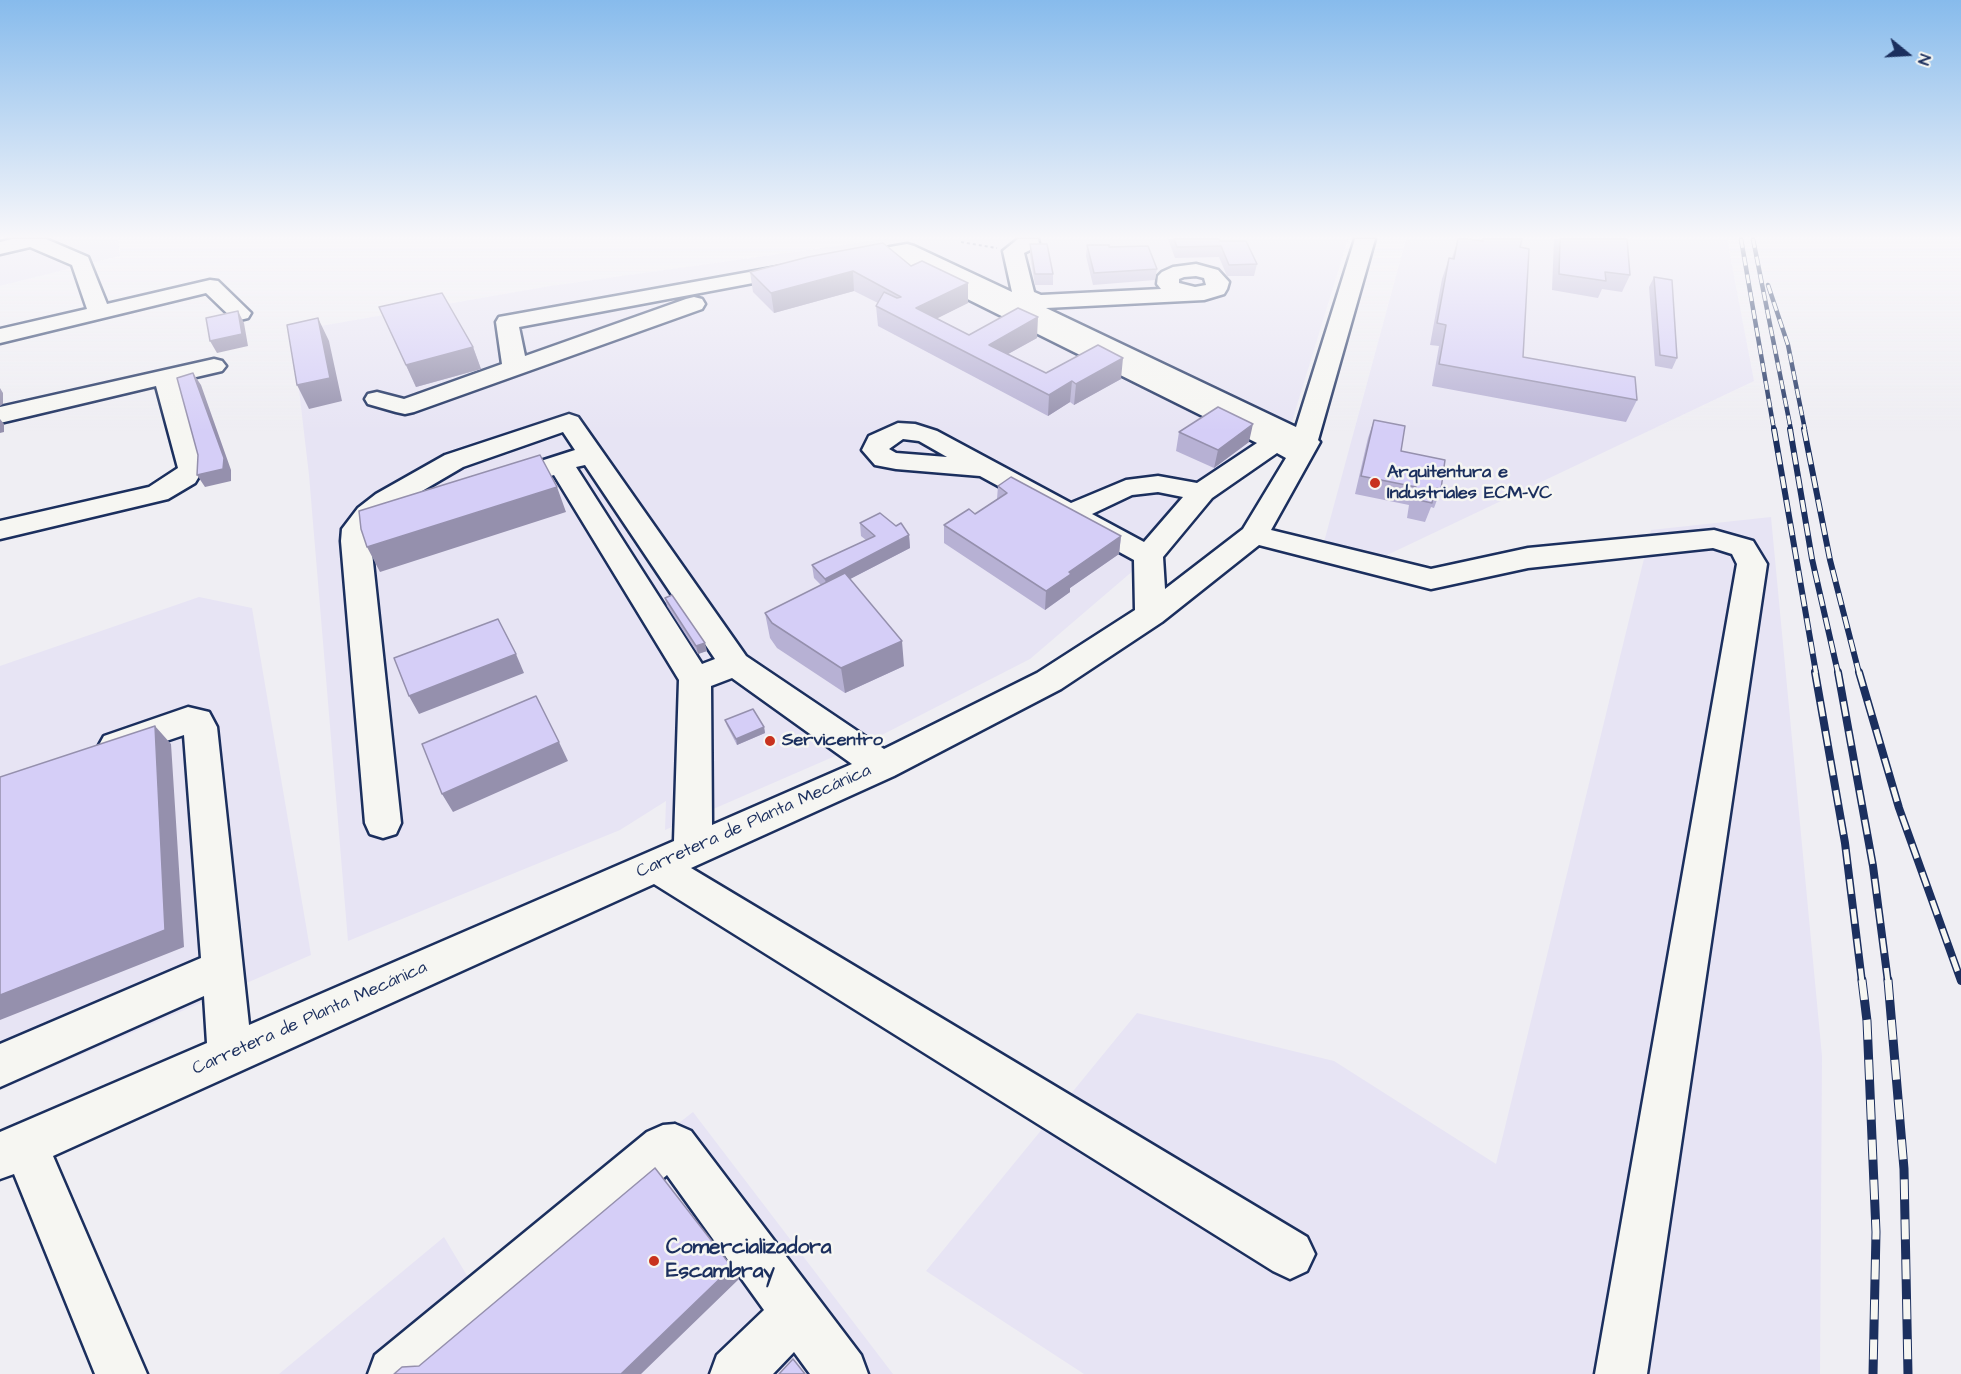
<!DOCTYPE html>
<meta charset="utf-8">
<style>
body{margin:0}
#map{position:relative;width:1961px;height:1374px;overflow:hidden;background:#efeef3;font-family:"Architects Daughter",sans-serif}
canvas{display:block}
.north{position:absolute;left:1877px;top:24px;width:60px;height:60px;-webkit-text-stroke:4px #f6f6f2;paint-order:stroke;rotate:108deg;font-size:16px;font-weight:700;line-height:24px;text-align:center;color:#1b2f5e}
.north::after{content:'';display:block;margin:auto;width:21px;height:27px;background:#1b2f5e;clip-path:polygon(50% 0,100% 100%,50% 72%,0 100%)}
</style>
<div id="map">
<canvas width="1961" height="1374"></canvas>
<div class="north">N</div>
</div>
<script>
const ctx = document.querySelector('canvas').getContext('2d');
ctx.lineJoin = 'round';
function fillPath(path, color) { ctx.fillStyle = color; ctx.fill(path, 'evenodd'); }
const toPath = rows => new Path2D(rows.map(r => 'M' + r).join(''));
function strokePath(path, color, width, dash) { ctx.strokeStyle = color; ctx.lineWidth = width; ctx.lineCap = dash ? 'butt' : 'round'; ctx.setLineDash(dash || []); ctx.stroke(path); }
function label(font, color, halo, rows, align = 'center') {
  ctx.font = font + ' "Architects Daughter",sans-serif'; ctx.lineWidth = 5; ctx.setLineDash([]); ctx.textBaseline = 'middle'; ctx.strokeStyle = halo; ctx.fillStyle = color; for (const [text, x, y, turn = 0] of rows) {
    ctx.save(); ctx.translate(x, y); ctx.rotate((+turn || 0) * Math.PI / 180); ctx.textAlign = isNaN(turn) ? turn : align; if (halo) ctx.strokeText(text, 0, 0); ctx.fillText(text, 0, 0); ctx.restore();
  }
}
fillPath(toPath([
 [0,239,118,239,120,256,0,286],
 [886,239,1348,239,1290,428,1274,450,1030,659,872,740,665,830,666,801,620,830,348,941,309,475,292,331,550,286],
 [1406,239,1727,239,1754,381,1385,556,1324,542],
 [1771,517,1822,1056,1820,1374,1084,1374,926,1271,1137,1013,1334,1061,1496,1164,1651,530],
 [199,597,252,608,311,955,0,1090,0,666],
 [693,1112,893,1374,279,1374,444,1237,472,1284]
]), '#e7e4f4');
const minor = toPath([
 [12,239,46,239,88,257,107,304,210,280,218,281,251,313,248,318,240,320,232,318,206,293,0,343,0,329,87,309,72,265,30,247,0,254,0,242,12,239],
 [1018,239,1038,239,1039,243,1036,247,1024,253,1034,292,1041,295,1161,289,1157,284,1158,276,1162,272,1173,267,1196,264,1218,270,1229,282,1227,289,1224,294,1204,300,1046,308,1296,427,1355,239,1375,239,1318,440,1320,442,1271,530,1431,569,1528,548,1714,530,1753,541,1767,564,1647,1374,1595,1374,1737,564,1732,554,1713,548,1528,568,1431,589,1259,545,1162,622,1061,689,894,776,691,868,1307,1237,1315,1254,1307,1271,1290,1279,1273,1271,654,884,53,1156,147,1374,95,1374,14,1174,0,1179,0,1132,207,1043,204,996,0,1087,0,1044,201,958,184,735,116,758,104,754,99,745,104,736,188,707,209,712,217,727,249,1025,674,841,679,680,554,475,504,490,494,488,490,482,494,476,575,450,563,432,463,467,393,508,404,505,414,508,418,514,414,520,370,534,401,823,396,834,383,838,370,834,365,823,341,541,342,529,358,508,376,494,445,455,560,417,569,414,578,417,746,656,884,749,1037,673,1135,610,1134,560,980,476,896,469,875,465,862,450,869,436,898,423,915,424,937,431,1071,503,1126,480,1158,476,1197,483,1257,443,883,257,880,253,883,249,890,247,907,244,914,246,1012,292,1003,251,1018,239],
 [1196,276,1204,278,1206,285,1195,287,1179,283,1179,279,1184,277,1196,276],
 [903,439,919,441,947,457,896,453,889,449,903,439],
 [1277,453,1286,458,1243,529,1165,589,1163,557,1212,498,1277,453],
 [585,465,715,659,702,664,576,467,585,465],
 [1158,492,1183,497,1144,542,1092,514,1132,495,1158,492],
 [732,678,852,764,712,825,711,686,732,678],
 [794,264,801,266,805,270,801,274,519,327,525,356,686,299,694,297,702,299,705,304,702,309,414,412,405,414,396,412,368,404,365,399,368,394,377,392,404,399,502,364,496,322,499,317,794,264],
 [214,359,222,361,226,366,222,371,179,381,204,468,195,483,168,499,0,539,0,521,149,487,178,468,156,386,0,423,0,407,214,359],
 [675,1124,691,1131,861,1355,868,1374,810,1374,794,1352,773,1374,710,1374,717,1355,764,1310,667,1175,434,1374,368,1374,375,1355,647,1132,663,1125,675,1124]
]);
strokePath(minor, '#1b2f5e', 5);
strokePath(toPath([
 [961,242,997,248]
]), '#1b2f5e', 2, [3, 3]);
fillPath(minor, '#f6f6f2');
const railFar3 = toPath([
 [1741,239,1774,430],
 [1753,239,1791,430],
 [1768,285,1788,345,1805,430]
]);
const railFar2 = toPath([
 [1774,429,1816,673],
 [1790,429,1812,559,1838,673],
 [1804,429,1830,560,1859,673]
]);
const railFar1 = toPath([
 [1815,672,1845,843,1862,982],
 [1838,672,1873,866,1888,982],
 [1859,672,1899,808,1961,981]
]);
const rail = toPath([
 [1862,980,1867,1021,1876,1232,1873,1374],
 [1888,980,1904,1169,1908,1374]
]);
strokePath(railFar3, '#1b2f5e', 4.5);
strokePath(railFar2, '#1b2f5e', 6);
strokePath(railFar1, '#1b2f5e', 8);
strokePath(rail, '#1b2f5e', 9);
strokePath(railFar3, '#f6f6f2', 3, [9]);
strokePath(railFar2, '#f6f6f2', 4, [12]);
strokePath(railFar1, '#f6f6f2', 5, [15]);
strokePath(rail, '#f6f6f2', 7, [20]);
fillPath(toPath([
 [1168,239,1219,239,1220,241,1257,264,1254,276,1227,276,1219,257,1175,258],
 [1458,239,1480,241,1481,239,1522,239,1520,247,1523,357,1637,400,1626,422,1432,386,1439,346,1430,345,1442,279,1449,258,1452,258],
 [1554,239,1627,239,1630,275,1622,292,1602,289,1598,298,1552,290],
 [1030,244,1053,274,1053,285,1035,285,1030,255],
 [1087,245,1109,247,1157,269,1155,280,1093,285,1086,256],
 [911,266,968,303,937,318,969,335,1037,338,1008,354,1046,373,1121,379,1074,405,1070,402,1048,416,878,326,876,306,878,303,854,291,774,313,753,292,750,272],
 [1654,277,1677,358,1672,369,1655,366,1649,287],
 [379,307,473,347,481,369,416,387],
 [1374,420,1401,451,1441,489,1434,508,1431,507,1425,522,1407,518,1409,505,1355,494,1368,438],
 [1179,432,1249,442,1214,468,1176,451],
 [998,486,1121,536,1119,554,1070,588,1070,592,1045,610,944,543,944,525,975,514,997,499],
 [860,523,909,535,910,548,850,579,904,666,845,693,777,648,770,638,765,613,821,585,814,578,812,565,866,540,861,536],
 [665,598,707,651,698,654,667,606],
 [725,720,764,727,765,733,737,745,727,726]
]), '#b7b1d4');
fillPath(toPath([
 [853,271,854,291,774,313,771,293],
 [968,283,968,303,918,328,916,308],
 [238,311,244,323,248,346,217,353,210,341],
 [1038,317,1037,338,990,364,989,345],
 [318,318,329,341,342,401,309,409,297,385],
 [473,347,481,369,416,387,406,365],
 [1123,358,1121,379,1074,405,1076,384],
 [193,373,201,385,231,470,231,481,205,487,197,475,223,469],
 [1072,381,1070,402,1048,416,1049,395],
 [0,388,3,393,3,404,0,406],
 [0,419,4,424,4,432,0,433],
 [1253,424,1249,442,1214,468,1218,450],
 [557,487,566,512,380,572,367,547],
 [909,535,910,548,827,591,825,579],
 [1121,536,1119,554,1070,588,1070,592,1045,610,1046,591,1069,572],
 [902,641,904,666,845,693,841,668],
 [705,643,707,651,698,654,696,646],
 [516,654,524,673,419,714,409,696],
 [155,726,171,744,184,947,0,1020,0,995],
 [764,727,765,733,737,745,736,739],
 [559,742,568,761,453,812,442,794],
 [732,1267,739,1279,641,1374,621,1374]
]), '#9590ad');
const building = toPath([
 [1174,239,1219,239,1220,241,1246,241,1257,264,1229,265,1221,246,1177,247,1174,239],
 [1458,239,1468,239,1483,241,1483,239,1522,239,1520,247,1529,249,1523,357,1635,377,1637,400,1439,364,1446,325,1437,323,1449,258,1454,259,1458,239],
 [1560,239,1627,239,1630,275,1605,272,1606,281,1559,274,1560,239],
 [883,243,911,266,922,261,968,283,916,308,969,335,1018,308,1038,317,989,345,1046,373,1098,345,1123,358,1076,384,1072,381,1049,395,876,306,884,292,897,298,901,297,853,271,771,293,750,272,808,257,883,243],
 [1030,244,1047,244,1053,274,1035,274,1030,244],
 [1087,245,1109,245,1109,247,1148,246,1157,269,1094,273,1087,245],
 [1654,277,1672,280,1677,358,1660,355,1654,277],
 [442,293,473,347,406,365,379,307,442,293],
 [238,311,242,334,210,341,206,318,238,311],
 [318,318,330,378,297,385,287,325,318,318],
 [193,373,224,458,223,469,197,475,198,455,177,378,193,373],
 [1218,407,1253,424,1218,450,1179,432,1218,407],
 [1374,420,1405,426,1401,451,1445,460,1441,489,1434,488,1432,503,1414,499,1416,487,1361,476,1374,420],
 [540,455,557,487,367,547,361,529,359,511,540,455],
 [1011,477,1121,536,1069,572,1071,574,1046,591,944,525,969,509,975,514,1007,493,998,486,1011,477],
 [880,513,896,526,901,523,909,535,825,579,812,565,875,536,860,523,880,513],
 [845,573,902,641,841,668,772,623,765,613,845,573],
 [672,595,705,643,696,646,665,598,672,595],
 [498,619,516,654,409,696,394,658,498,619],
 [536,696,559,742,442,794,422,744,536,696],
 [753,709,764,727,736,739,725,720,753,709],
 [155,726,165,930,0,995,0,777,155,726],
 [655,1168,732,1267,621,1374,394,1374,402,1367,419,1366,655,1168],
 [793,1359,805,1374,779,1374,793,1359]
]);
fillPath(building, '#d5cef7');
strokePath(building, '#9590ad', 1.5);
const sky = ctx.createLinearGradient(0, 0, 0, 431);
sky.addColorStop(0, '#87bbec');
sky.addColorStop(0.55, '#f8f7fa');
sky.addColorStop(1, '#f8f7fa00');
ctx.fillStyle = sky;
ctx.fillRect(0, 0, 1961, 431);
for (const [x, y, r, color] of [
 [1375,483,6,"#c8321e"],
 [770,741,6,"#c8321e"],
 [654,1261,6,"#c8321e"]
]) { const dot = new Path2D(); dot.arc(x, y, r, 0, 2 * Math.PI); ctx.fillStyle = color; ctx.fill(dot); strokePath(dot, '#f6f6f2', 2); }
label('bold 18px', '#1b2f5e', '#f6f6f2', [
 ["Arquitentura e",1387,473],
 ["Industriales ECM-VC",1387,494],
 ["Servicentro",782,741]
], 'left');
label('18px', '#1b2f5e', '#f6f6f2', [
 ["Carretera de Planta Mecánica",754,822,-24],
 ["Carretera de Planta Mecánica",310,1019,-24]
]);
label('bold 21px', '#1b2f5e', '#f6f6f2', [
 ["Comercializadora",666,1249],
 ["Escambray",666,1273]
], 'left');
</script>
